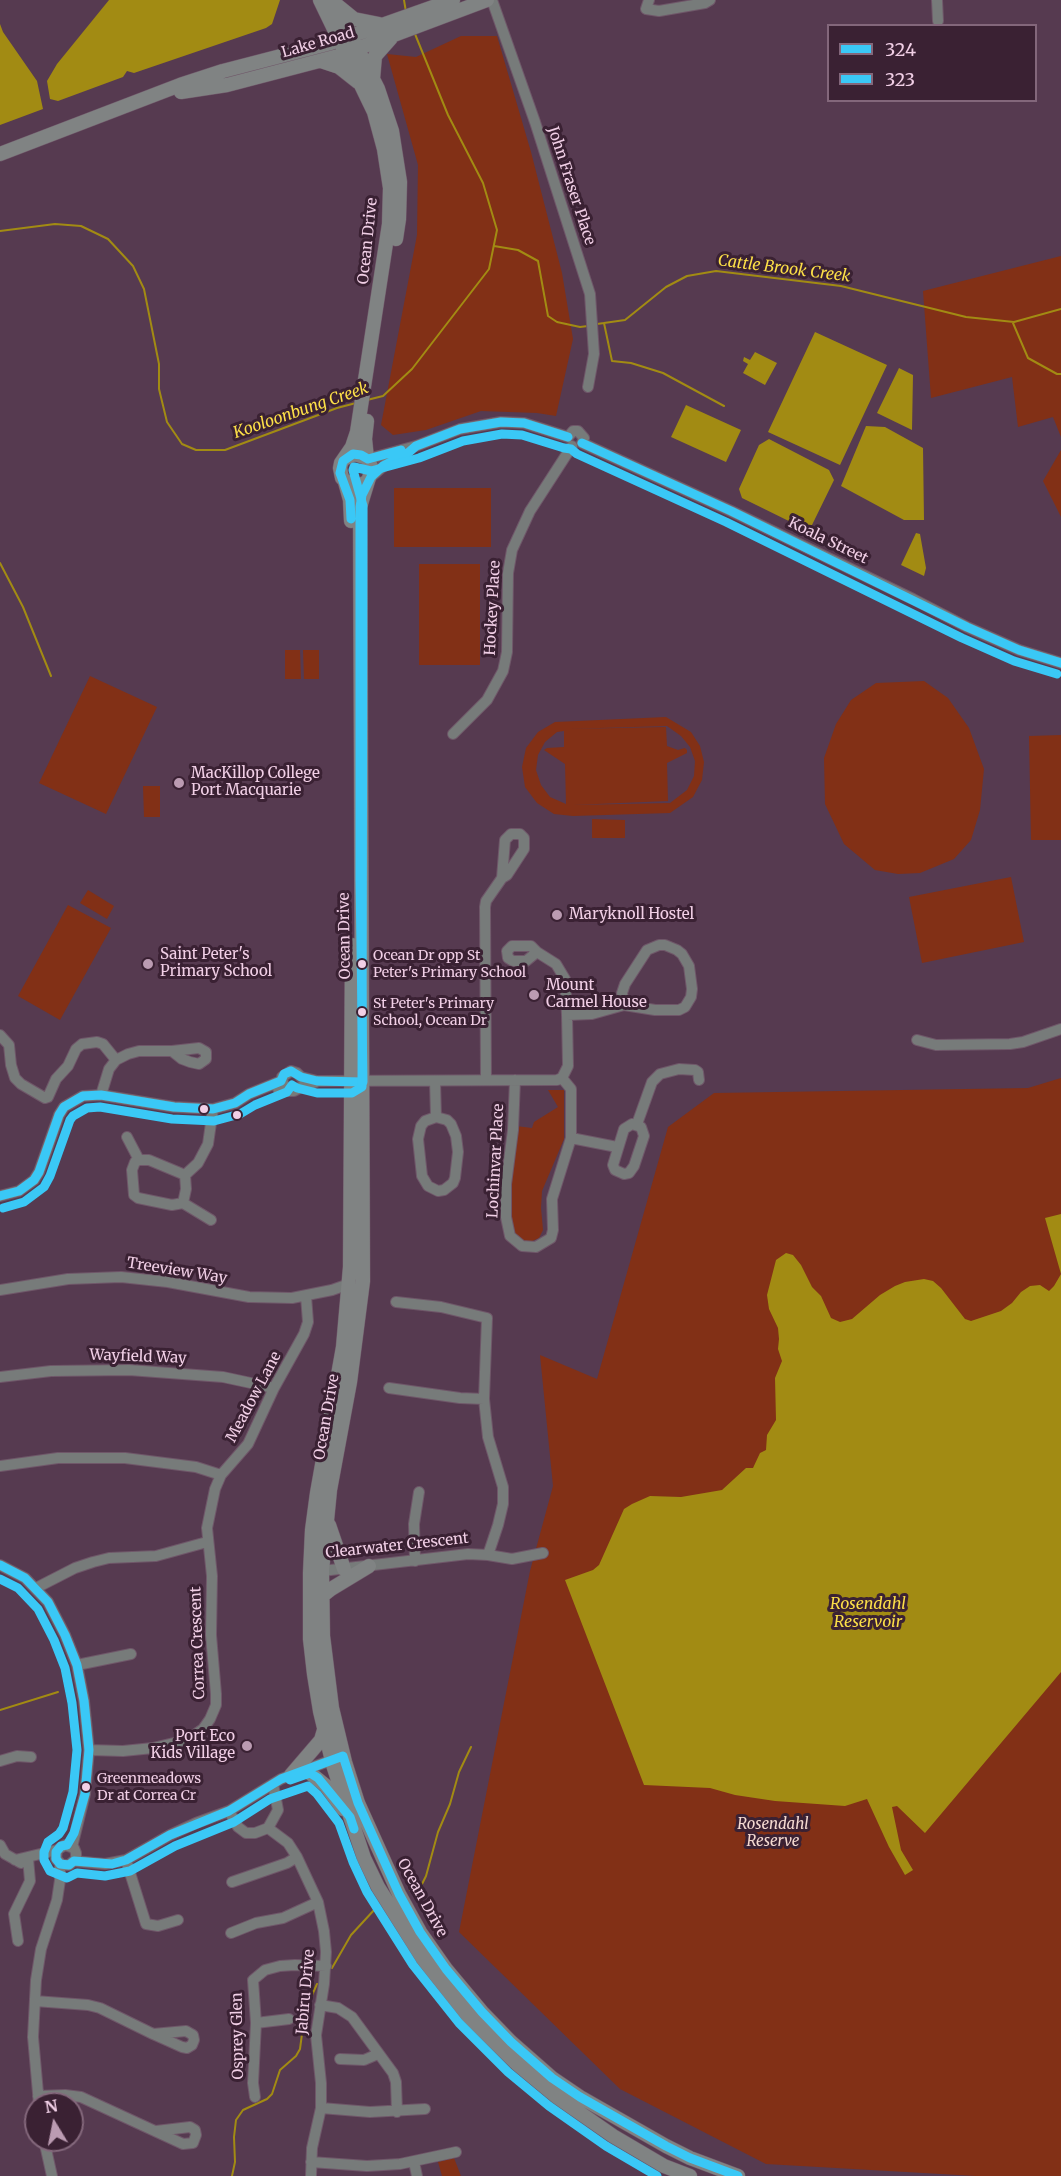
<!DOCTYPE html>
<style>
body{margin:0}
#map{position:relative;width:1061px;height:2176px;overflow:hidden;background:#563a50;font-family:Merriweather,serif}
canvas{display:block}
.legend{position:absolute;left:827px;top:24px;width:210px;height:78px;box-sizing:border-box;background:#3a2133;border:2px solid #83677b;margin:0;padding:8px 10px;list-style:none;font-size:18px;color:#f1cfe6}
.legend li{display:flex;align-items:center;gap:12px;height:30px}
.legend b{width:30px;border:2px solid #83677b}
.north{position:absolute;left:24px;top:2092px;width:60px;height:60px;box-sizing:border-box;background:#3a2133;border:2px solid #83677b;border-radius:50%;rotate:350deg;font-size:16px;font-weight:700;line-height:24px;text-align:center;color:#f1cfe6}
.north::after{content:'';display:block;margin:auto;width:21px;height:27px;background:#bb9bb2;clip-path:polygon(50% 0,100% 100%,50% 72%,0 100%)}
</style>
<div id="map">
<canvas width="1061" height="2176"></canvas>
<ul class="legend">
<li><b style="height:8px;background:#3ac8f6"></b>324</li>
<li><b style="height:8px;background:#3ac8f6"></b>323</li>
</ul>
<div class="north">N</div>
</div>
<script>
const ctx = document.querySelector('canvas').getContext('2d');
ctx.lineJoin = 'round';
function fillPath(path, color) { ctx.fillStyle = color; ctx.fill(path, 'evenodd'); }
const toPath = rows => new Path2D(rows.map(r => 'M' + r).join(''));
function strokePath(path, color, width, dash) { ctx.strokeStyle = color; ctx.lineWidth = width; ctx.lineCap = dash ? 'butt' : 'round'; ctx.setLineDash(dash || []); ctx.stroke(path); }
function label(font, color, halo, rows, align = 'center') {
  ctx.font = font + ' Merriweather,serif'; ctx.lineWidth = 6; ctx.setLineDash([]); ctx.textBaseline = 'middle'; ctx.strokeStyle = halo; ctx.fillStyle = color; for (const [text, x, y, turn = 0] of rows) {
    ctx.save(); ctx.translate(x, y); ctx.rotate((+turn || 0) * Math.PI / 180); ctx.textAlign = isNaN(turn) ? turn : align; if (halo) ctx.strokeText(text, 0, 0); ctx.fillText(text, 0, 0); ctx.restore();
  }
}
fillPath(toPath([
 [461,36,497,36,531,152,562,273,573,339,556,416,537,413,481,411,426,430,393,435,381,425,417,235,418,165,387,54,416,57],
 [1061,256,1061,437,1053,417,1018,427,1012,377,931,398,923,291],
 [1061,450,1061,517,1043,481],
 [394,488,491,488,491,547,394,547],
 [419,564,480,564,480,665,419,665],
 [285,650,300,650,301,679,285,679],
 [303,650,319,650,319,679,304,679],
 [90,676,157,707,106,814,39,783],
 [924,681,948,698,969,728,984,769,980,810,971,840,954,859,920,873,898,874,875,870,844,844,825,804,824,758,836,724,851,700,876,683],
 [666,717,691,732,700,746,704,762,702,780,693,797,670,813,573,816,554,814,537,803,525,787,522,767,526,748,538,732,555,722],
 [667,726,681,736,690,747,695,761,694,776,687,790,670,803,573,805,668,801,667,763,687,753,687,750,685,748,678,750,667,746,666,727,567,729],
 [564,731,564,747,547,748,544,750,565,764,566,804,550,797,541,785,536,770,538,755,545,742,557,732],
 [1061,735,1061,840,1031,840,1029,736],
 [143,786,160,786,160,817,144,817],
 [592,819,625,820,625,838,592,838],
 [1011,877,1024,942,922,963,909,897],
 [88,890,114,906,107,919,80,903],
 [68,905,111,928,60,1020,18,996],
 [1061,1078,1061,2176,976,2176,766,2164,620,2089,459,1932,530,1571,553,1486,540,1355,597,1379,668,1127,714,1093,1028,1088],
 [548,1090,564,1090,564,1139,542,1191,541,1208,543,1230,539,1238,530,1242,519,1242,507,1225,516,1126,532,1128,534,1122,558,1107],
 [454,2158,461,2176,442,2176,438,2162]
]), '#823016');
fillPath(toPath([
 [109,0,280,0,272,24,266,28,134,73,127,71,123,77,58,101,50,99,47,81,57,64],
 [0,24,3,32,37,81,43,109,0,125],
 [815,332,887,365,840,465,768,432],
 [755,352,777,363,765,385,743,373,748,364,743,361,744,357,750,360],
 [899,368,913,375,912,430,877,413],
 [686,405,741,430,726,462,671,437],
 [866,426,885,427,923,448,924,520,904,520,841,486],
 [769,439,829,470,834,480,812,525,803,528,742,498,739,489,759,445],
 [916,533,920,534,926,568,924,576,901,565],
 [1061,1214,1061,1672,925,1833,897,1806,892,1807,901,1850,913,1870,905,1875,889,1847,867,1799,845,1806,775,1801,735,1795,710,1788,644,1785,565,1580,593,1570,599,1565,624,1509,632,1504,650,1496,681,1497,722,1490,746,1468,753,1468,760,1453,766,1450,767,1435,776,1420,775,1378,782,1361,778,1349,779,1339,778,1328,769,1309,767,1295,776,1260,786,1253,793,1255,801,1265,812,1287,821,1296,831,1318,840,1322,852,1319,880,1295,895,1286,905,1282,924,1279,933,1281,941,1288,965,1319,971,1321,1001,1311,1012,1303,1021,1292,1030,1286,1040,1285,1049,1291,1054,1286,1061,1274,1045,1218]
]), '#a28b13');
strokePath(toPath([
 [404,0,406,12],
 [0,231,55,224,81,226,108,239,133,266,144,289,159,364,159,389,167,422,182,444,196,450,225,450,337,408,356,403],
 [494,246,518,250,538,261,548,316,557,322,580,327,588,326],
 [604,323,612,361,631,363,663,373,724,406],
 [1013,323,1028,358,1057,374,1061,374],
 [597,324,625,320,666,287,687,276,716,271,841,286,966,317,1014,322,1061,309],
 [367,400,383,396,412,369,489,269,497,230,483,183,448,115,415,34],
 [0,563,23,607,51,676],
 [0,1710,58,1692],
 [410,1890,422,1884,426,1876,438,1832,450,1804,459,1772,471,1747],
 [332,1968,351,1935,375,1909],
 [232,2176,235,2162,234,2137,236,2120,243,2110,267,2099,272,2094,280,2070,296,2056,300,2049,305,2011,317,1984]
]), '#a28b13', 2);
const minor = toPath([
 [492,0,535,122,590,294,594,354,588,387],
 [649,0,646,9,659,11,705,3,710,0],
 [937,0,938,21],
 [568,437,573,431,578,431,584,438,582,443],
 [582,443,731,511,913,599,967,627,1019,650,1061,663],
 [368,459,416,446,460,429,501,422,524,423,568,437],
 [371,477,387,463,404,455],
 [453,734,487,700,503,671,507,652,508,573,512,550,530,511,572,446],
 [537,952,526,961,513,961,508,958,507,951,512,946,531,946,537,952,556,964,565,979,567,1015],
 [0,1035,9,1045,11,1065,15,1078,21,1084,45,1098,48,1097,56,1079,68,1066,76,1049,82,1044,97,1042,103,1044,116,1060],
 [917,1040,936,1045,1010,1044,1023,1042,1061,1029],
 [562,1078,571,1089,571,1138,617,1147],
 [486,1080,485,907,486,901,502,878,507,875,524,849,524,838,520,834,511,834,505,840,502,878],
 [515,1080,513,1130,506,1184,506,1217,510,1236,522,1246,536,1247,551,1238,553,1230,552,1199,571,1138],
 [435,1081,436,1117],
 [284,1088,282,1077,291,1071,297,1073,301,1077,317,1081,557,1080,562,1078,568,1066,567,1015,592,1014,624,1005,655,1010,679,1010,685,1007,691,997,692,989,689,966,682,954,677,950,665,945,659,945,647,950,625,984,622,993,624,1005],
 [278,1089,284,1088,289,1091,294,1091,301,1087,316,1082],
 [101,1095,109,1069,116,1060,128,1054,139,1051,172,1051,199,1048,206,1052,206,1059,199,1064,190,1062,182,1059,172,1051],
 [436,1117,447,1120,451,1124,456,1136,458,1152,455,1178,453,1183,444,1190,438,1191,428,1186,422,1176,418,1139,421,1126,425,1121,436,1117],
 [632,1124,641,1127,644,1136,634,1166,629,1173,624,1174,615,1170,613,1165,624,1129,632,1124],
 [637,1124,652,1082,660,1074,679,1069,695,1070,698,1072,699,1080],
 [127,1137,139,1160],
 [185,1175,149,1160,139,1160,135,1162,132,1170,134,1195,138,1198,172,1205,183,1203,211,1220],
 [0,1196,19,1191,34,1180,39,1172,59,1115,64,1107,83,1096,101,1095,174,1107,213,1109,235,1103,249,1094,281,1081],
 [183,1203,186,1189,185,1175,198,1163,208,1144,213,1109],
 [0,1290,68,1279,121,1277,168,1282,249,1297,292,1298,332,1290,349,1284],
 [0,1377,51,1371,129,1370,223,1377,274,1388],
 [389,1388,460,1398,484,1399],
 [0,1466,58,1458,125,1458,196,1467,221,1475],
 [488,1555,512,1559,543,1553],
 [415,1561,414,1524,419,1492],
 [0,1565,25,1578,48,1602,65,1635,77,1665,84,1701,89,1750,85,1794,72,1847],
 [322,1571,468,1554,488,1555,498,1525,503,1504,503,1487,488,1437,484,1399,487,1318,441,1307,396,1302],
 [36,1588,75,1568,93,1562,109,1558,156,1556,207,1542],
 [77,1665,131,1654],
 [89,1750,123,1751,153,1748,178,1742,193,1736,203,1729,210,1719,216,1705,216,1694,211,1635,212,1576,207,1528,215,1489,221,1475,248,1444,274,1388,304,1334,308,1322,306,1296],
 [0,1761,17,1756,31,1757],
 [229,1811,238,1827,246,1833,255,1833,268,1828,278,1810,273,1784],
 [268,1828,288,1843,297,1857,318,1902,324,1931,326,1952,324,1984,316,2035,321,2083,321,2108,312,2148,311,2176],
 [0,1845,5,1854,21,1863],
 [15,1860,57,1850,65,1845,74,1848,76,1853,76,1859,69,1865,62,1865,56,1859,57,1850],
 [126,1860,146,1924,158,1926,178,1920],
 [74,1861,105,1864,126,1860,170,1835,196,1823,229,1811,281,1779,337,1758],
 [232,1882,287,1863,297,1857],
 [231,1933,256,1923,283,1918,318,1902],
 [18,1941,14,1914,30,1881,28,1858],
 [35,2001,88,2005,100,2008,153,2034,186,2031,193,2035,194,2040,192,2045,187,2048,182,2047,153,2034],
 [320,2005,338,2008,352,2017,393,2073,396,2082,397,2112],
 [256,2023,289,2019],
 [340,2059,364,2060,378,2054],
 [38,2096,65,2095,81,2097,183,2144,193,2143,196,2135,195,2130,190,2127,156,2131],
 [255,2097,253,2083,256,2023,253,1980,265,1970,280,1966,295,1965,326,1966],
 [39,2104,33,2037,36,1980,41,1949,57,1900,60,1880,60,1864],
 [321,2108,370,2112,425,2109],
 [44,2140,52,2176],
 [311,2162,367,2166,400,2164,456,2152],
 [414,2162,417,2176]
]);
const major = toPath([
 [320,0,374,112,384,149,390,188,389,224,357,432,352,447,341,463,340,468,342,478,349,484,359,486,368,481,372,469,367,458,355,454,344,459],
 [333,0,378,89,392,131,400,182,399,219,396,239],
 [338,6,354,19,379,24],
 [321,61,339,67,358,82],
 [373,79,375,56,391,38],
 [181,92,227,85,338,56,487,0],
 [0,154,180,85,223,71,331,43,453,0],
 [367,458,365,439,367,421],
 [368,481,360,507,363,1281,350,1382,330,1490,322,1571,323,1636,332,1708,345,1762,358,1803,399,1894,420,1932,446,1969,482,2012,511,2042,552,2078,580,2097,666,2146,690,2158,738,2176],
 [345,482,350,500,351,521],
 [352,945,350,1267,343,1347,317,1493,312,1530,310,1573,310,1639,314,1674,320,1711,333,1765,364,1858,378,1887,423,1959,468,2016,516,2063,557,2097,613,2136,664,2166,690,2176],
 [329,1525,344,1569],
 [321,1597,331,1589,369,1566],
 [310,1773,326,1786,343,1809],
 [291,1775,321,1740,324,1730]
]);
strokePath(minor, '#6f5769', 12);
strokePath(major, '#6f5769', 15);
strokePath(minor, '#777b7a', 10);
strokePath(major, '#808383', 14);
strokePath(toPath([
 [582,443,731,511,967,627,1019,650,1061,663],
 [351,519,350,500,340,473,343,461,353,454,361,455,368,459,401,450],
 [0,1196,19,1191,34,1180,39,1172,59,1115,64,1107,83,1096,101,1095,174,1107,213,1109,235,1103,249,1094,281,1081,284,1074,291,1071,301,1077,317,1081,363,1082,360,880,360,507,362,495,371,477,383,466,408,453,416,446,460,429,501,422,524,423,568,437],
 [0,1565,25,1578,48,1602,65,1635,77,1665,84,1701,89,1750,85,1794,74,1833,67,1845,61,1846,56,1852,56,1859,60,1864,69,1865,74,1861,112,1864,126,1860,170,1835,229,1811,281,1779,343,1756,358,1803,399,1894,420,1932,446,1969,482,2012,511,2042,552,2078,580,2097,666,2146,690,2158,738,2176],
 [290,1780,310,1773,318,1778,350,1817,354,1829]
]), '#3ac8f6', 9);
strokePath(toPath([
 [3,1208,24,1202,44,1187,50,1176,70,1120,73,1116,87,1108,100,1107,172,1119,214,1121,240,1114,255,1105,287,1092,292,1085,297,1088,317,1093,352,1093,362,1087,363,506,353,470,354,467,371,471,419,458,463,441,502,434,522,435,564,448,571,449,577,454,726,522,962,638,1014,661,1057,674],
 [0,1579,18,1588,38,1609,54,1640,65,1668,72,1703,77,1750,73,1792,63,1828,59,1834,48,1842,44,1852,44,1860,50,1871,67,1878,77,1873,105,1876,130,1871,175,1846,234,1822,270,1799,308,1786,317,1794,339,1823,353,1862,367,1892,413,1965,459,2023,508,2072,549,2106,606,2146,657,2176]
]), '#3ac8f6', 9);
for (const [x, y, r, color] of [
 [179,783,6,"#bb9bb2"],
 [557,915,6,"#bb9bb2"],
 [148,964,6,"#bb9bb2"],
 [362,964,5,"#f1cfe6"],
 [534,995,6,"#bb9bb2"],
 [362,1012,5,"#f1cfe6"],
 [204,1109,5,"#f1cfe6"],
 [237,1115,5,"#f1cfe6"],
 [247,1746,6,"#bb9bb2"],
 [86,1787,5,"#f1cfe6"]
]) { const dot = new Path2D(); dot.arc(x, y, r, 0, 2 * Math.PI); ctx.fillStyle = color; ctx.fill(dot); strokePath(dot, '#3a2133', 2); }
label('14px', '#f1cfe6', '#3a2133', [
 ["Ocean Dr opp St",373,956],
 ["Peter's Primary School",373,973],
 ["St Peter's Primary",373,1004],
 ["School, Ocean Dr",373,1021],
 ["Greenmeadows",97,1779],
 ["Dr at Correa Cr",97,1796]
], 'left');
label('15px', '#f1cfe6', '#3a2133', [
 ["Lake Road",318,43,-16],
 ["John Fraser Place",571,186,72],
 ["Ocean Drive",368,241,-84],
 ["Koala Street",828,541,26],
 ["Hockey Place",493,608,-87],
 ["Ocean Drive",345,936,-91],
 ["Lochinvar Place",496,1161,-87],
 ["Treeview Way",177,1271,9],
 ["Wayfield Way",138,1357,2],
 ["Meadow Lane",254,1397,-62],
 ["Ocean Drive",327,1417,-80],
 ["Clearwater Crescent",397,1546,-6],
 ["Correa Crescent",198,1643,-92],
 ["Ocean Drive",422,1898,61],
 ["Jabiru Drive",306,1992,-85],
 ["Osprey Glen",238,2036,-91]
]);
label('15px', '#f1cfe6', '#3a2133', [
 ["MacKillop College",191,774],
 ["Port Macquarie",191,791],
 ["Maryknoll Hostel",569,915],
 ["Saint Peter's",160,955],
 ["Primary School",160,972],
 ["Mount",546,986],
 ["Carmel House",546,1003],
 ["Port Eco",235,1737,"right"],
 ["Kids Village",235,1754,"right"]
], 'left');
label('italic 15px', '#f5dad1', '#3a2133', [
 ["Rosendahl",773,1825],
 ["Reserve",773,1842]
]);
label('italic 16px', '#fcdf48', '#3a2133', [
 ["Cattle Brook Creek",784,269,7],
 ["Kooloonbung Creek",301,411,-19],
 ["Rosendahl",868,1604],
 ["Reservoir",868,1622]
]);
</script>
